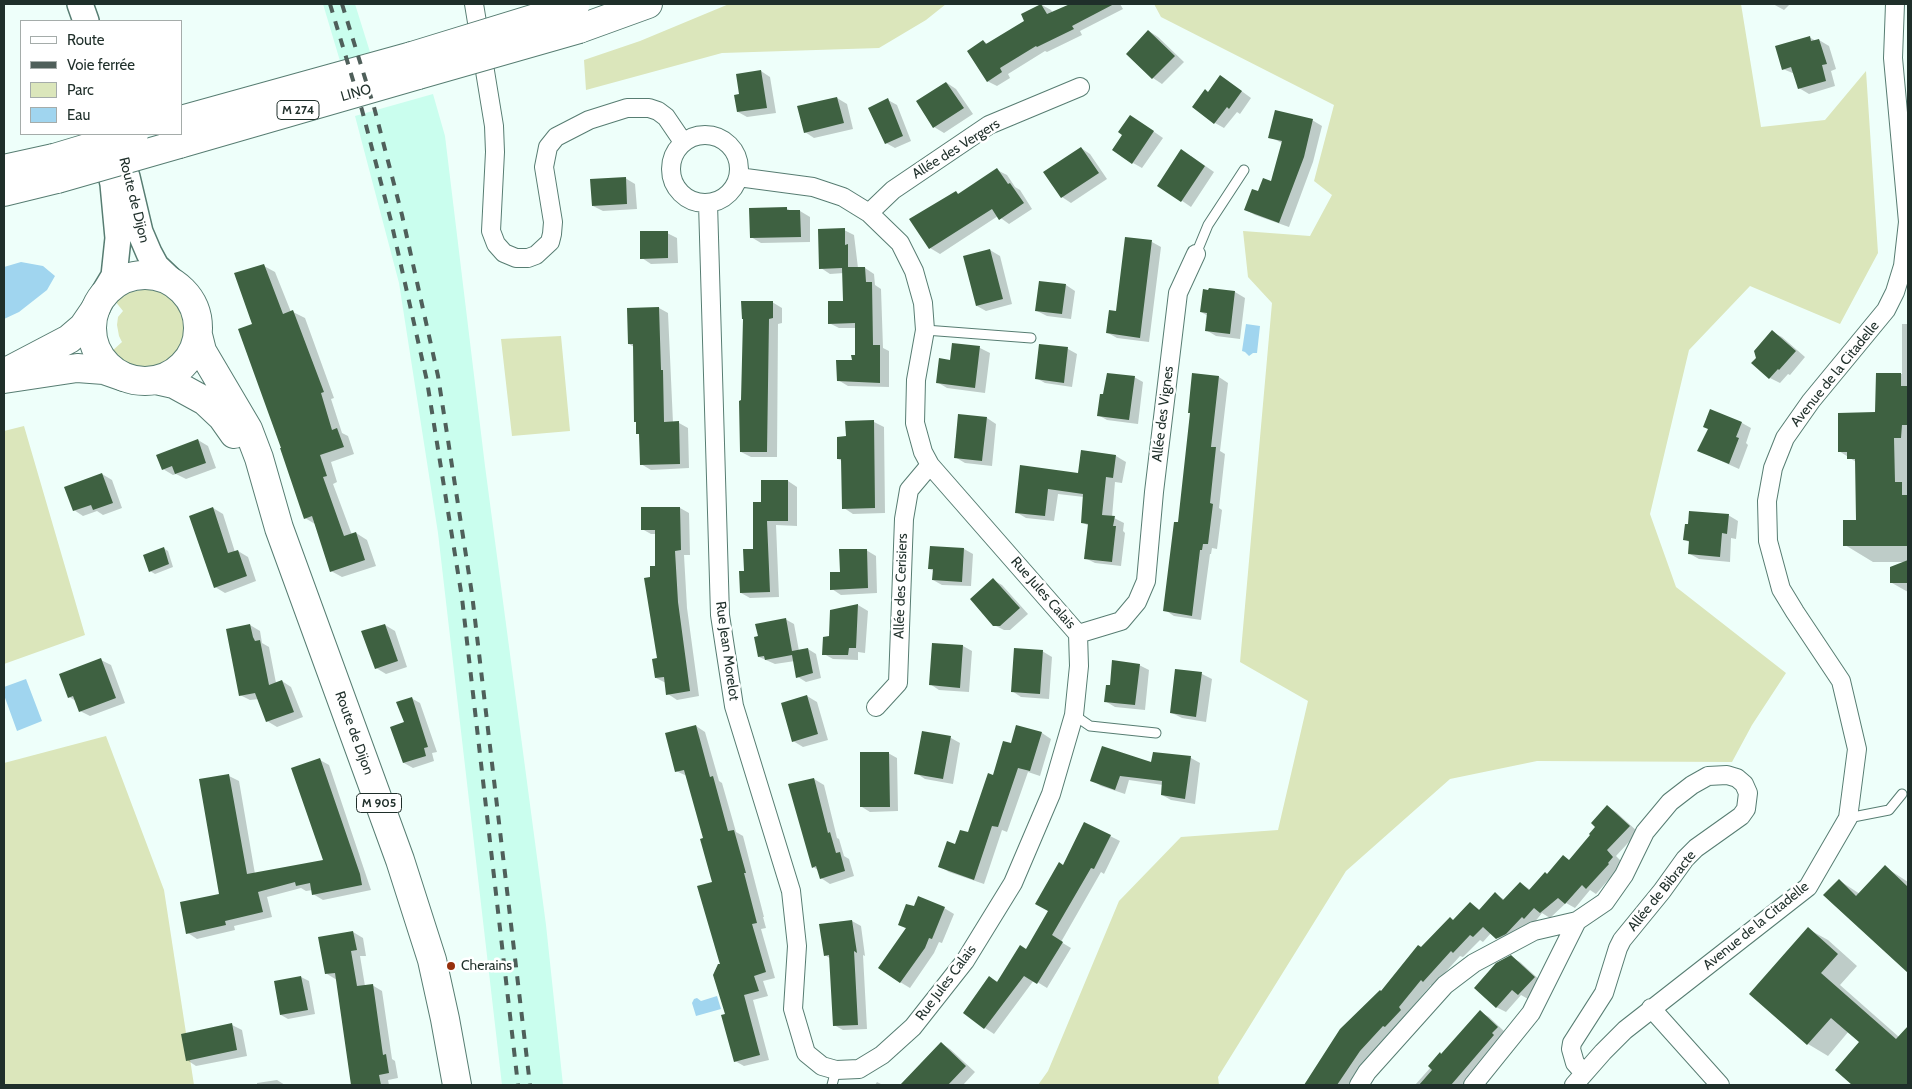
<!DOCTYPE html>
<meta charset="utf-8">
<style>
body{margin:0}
#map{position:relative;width:1912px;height:1089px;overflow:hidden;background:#eefffa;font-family:Cabin,sans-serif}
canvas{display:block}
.frame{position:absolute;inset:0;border:5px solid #1f2f2a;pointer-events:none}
.legend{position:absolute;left:20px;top:20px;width:162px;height:115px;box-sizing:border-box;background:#fff;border:1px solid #a5acaa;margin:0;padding:6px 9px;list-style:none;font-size:15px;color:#1f2f2a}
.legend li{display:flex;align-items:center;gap:10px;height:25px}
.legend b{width:25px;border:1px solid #a5acaa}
</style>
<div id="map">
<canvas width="1912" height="1089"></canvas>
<div class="frame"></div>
<ul class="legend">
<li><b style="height:6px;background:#fff"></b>Route</li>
<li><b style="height:6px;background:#4f5f5a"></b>Voie ferrée</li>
<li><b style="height:14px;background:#dbe6bb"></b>Parc</li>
<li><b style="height:14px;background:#a0d5ef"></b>Eau</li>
</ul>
</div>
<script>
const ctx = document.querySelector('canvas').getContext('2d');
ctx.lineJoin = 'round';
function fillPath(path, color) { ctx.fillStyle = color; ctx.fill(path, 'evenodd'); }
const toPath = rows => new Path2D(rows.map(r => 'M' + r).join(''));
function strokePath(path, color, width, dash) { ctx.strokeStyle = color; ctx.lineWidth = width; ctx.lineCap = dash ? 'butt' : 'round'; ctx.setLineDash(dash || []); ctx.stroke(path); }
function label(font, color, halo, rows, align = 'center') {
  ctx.font = font + ' Cabin,sans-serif'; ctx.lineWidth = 5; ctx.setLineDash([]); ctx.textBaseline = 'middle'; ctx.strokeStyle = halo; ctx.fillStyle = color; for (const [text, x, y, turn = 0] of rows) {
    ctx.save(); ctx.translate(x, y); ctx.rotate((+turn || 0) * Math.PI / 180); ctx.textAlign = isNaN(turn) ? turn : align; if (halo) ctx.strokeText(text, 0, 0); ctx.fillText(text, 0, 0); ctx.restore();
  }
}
fillPath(toPath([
 [323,4,355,4,370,52,340,61],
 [433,94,445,136,485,466,546,925,563,1085,502,1085,438,533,399,283,355,116]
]), '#cafeee');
fillPath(toPath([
 [729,4,946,4,926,20,879,48,722,53,586,90,584,60,640,41],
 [1154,4,1741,4,1761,127,1825,120,1866,71,1878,253,1840,324,1750,286,1689,350,1650,514,1676,587,1786,673,1752,725,1732,762,1537,761,1450,779,1346,871,1218,1077,1219,1085,1038,1085,1048,1071,1119,901,1181,837,1278,830,1308,701,1240,662,1272,303,1248,277,1243,231,1310,236,1332,195,1314,181,1334,105,1161,17],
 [146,289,160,292,172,299,180,308,185,320,186,333,183,345,176,356,166,364,154,369,141,369,129,366,112,351,122,342,119,336,117,325,118,317,123,311,115,301,123,294],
 [561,336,570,431,512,436,501,339],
 [24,426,85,635,4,664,4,431],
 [106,736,164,890,194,1085,4,1085,4,763]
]), '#dbe6bb');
fillPath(toPath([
 [21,262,43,266,55,276,47,290,19,312,4,319,4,267],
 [1246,324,1260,326,1257,353,1253,353,1249,356,1245,352,1242,351],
 [26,679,42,721,17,731,4,695,4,687],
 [717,996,721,1009,696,1016,692,1003,694,999,697,998,701,1001]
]), '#a0d5ef');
fillPath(toPath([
 [1073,4,1120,4,1123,9,1080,31,1082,35,1047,52,1045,51,1008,74,1010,78,997,86,987,81,983,41,988,44,1026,21,1023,14,1042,5,1051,10,1053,13],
 [1773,4,1790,4,1784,10],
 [1149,31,1158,37,1184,62,1162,84,1153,78,1127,54],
 [1809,37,1816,41,1819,40,1829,46,1836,69,1831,71,1835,86,1809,94,1799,88,1795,74,1783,69],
 [761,71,770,77,776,113,747,117,738,112,741,95],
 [1221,76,1251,98,1240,114,1237,112,1224,128,1215,123,1209,93],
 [947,83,956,89,973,114,944,133,934,127],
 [837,98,847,104,853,129,814,138,805,132],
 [888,100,897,105,911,141,895,148,886,143],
 [1312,120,1322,126,1313,162,1289,227,1255,215,1246,210,1259,193,1272,183,1282,143,1270,137],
 [1140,122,1163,138,1142,168,1133,163],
 [1081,148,1090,154,1107,179,1071,203,1062,197],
 [1191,156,1214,172,1191,207,1159,185],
 [997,170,1007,175,1015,187,1020,190,1032,209,1009,224,998,216,940,254,930,248,911,220,956,193,959,195],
 [625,178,635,184,637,209,603,211,593,206],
 [786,208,791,211,800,211,810,217,810,242,761,243,751,237],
 [844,230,854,235,858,268,865,268,874,274,875,285,881,289,883,348,889,351,889,387,848,386,838,380,856,356,856,328,839,328,829,323,844,302,844,273,830,274,821,268],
 [667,233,677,238,678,263,651,264,642,258],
 [1152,242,1161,247,1149,342,1117,338,1108,333],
 [990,250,1000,256,1012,304,986,311,977,306],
 [264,266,275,272,291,312,293,312,305,318,334,398,331,399,342,433,348,436,354,454,331,462,337,482,333,484,352,535,356,533,367,540,376,566,342,577,331,571,315,524,305,518,283,449,254,325],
 [1066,285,1075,291,1071,319,1047,316,1037,311],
 [1210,289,1235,292,1245,298,1240,339,1216,336,1206,330,1208,316,1201,312],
 [772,302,782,308,782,323,778,324,777,457,751,457,741,452],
 [659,308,668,313,673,423,679,423,688,428,689,468,651,470,641,464,634,347,629,344],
 [1902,324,1908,324,1908,592,1892,583,1907,562,1873,562,1845,545,1857,522,1856,462,1839,451,1877,414,1877,374,1902,374],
 [1772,332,1782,337,1805,357,1790,375,1788,374,1780,383,1770,378,1757,358],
 [953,344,980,348,990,353,985,393,947,388,937,382,952,361],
 [1040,345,1068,349,1077,354,1072,387,1045,383,1036,378],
 [1194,374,1219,377,1228,383,1220,451,1225,454,1219,508,1222,510,1217,549,1212,548,1211,554,1210,554,1201,620,1174,616,1165,610,1179,524,1192,413],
 [1134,377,1143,382,1138,424,1107,420,1098,415,1104,395],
 [987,418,996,424,992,466,965,463,955,457],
 [874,422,884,427,885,513,853,514,844,508,842,461,838,459,847,437],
 [1742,423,1751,428,1746,443,1748,445,1739,469,1699,451,1709,429],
 [198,440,208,446,216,468,186,479,176,474,173,475,163,469],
 [1082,452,1116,456,1126,462,1122,483,1115,482,1112,517,1124,523,1123,531,1125,533,1121,566,1095,563,1085,558,1089,526,1082,522,1084,497,1058,494,1054,521,1026,518,1016,512,1021,467,1080,474],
 [102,474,112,480,122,508,103,515,97,511,83,516,74,510],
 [788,481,797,487,797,526,776,525,779,597,750,598,741,593,745,572,754,550,762,504],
 [213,508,223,514,235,552,238,551,248,557,256,581,225,593,215,587],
 [642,508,680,508,689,513,690,555,684,555,687,608,699,696,677,700,668,694,666,683,656,678,659,659,652,578,657,567,656,534,651,534,642,529],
 [1728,515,1738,521,1736,539,1731,538,1730,562,1699,559,1690,554,1690,543,1685,539],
 [163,548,168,551,173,567,155,574,150,571],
 [964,549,973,554,971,586,942,585,933,580,934,571,929,569],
 [866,550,876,556,877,593,841,595,832,589,841,573],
 [993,580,1002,585,1028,614,1010,630,1004,630,994,625],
 [858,605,868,611,865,653,858,652,858,660,833,659,824,654,830,637,831,611],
 [785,619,794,624,799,651,808,649,816,654,821,678,806,682,798,677,795,661,775,664,759,657],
 [250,625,260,631,262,643,269,647,276,683,282,681,291,687,303,717,277,727,267,721,259,699,250,700,240,695],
 [385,625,395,631,407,667,386,674,376,668],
 [933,644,963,646,972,651,969,692,939,690,930,684],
 [1042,651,1052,657,1049,699,1021,697,1012,691],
 [101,660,111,665,125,703,90,716,80,711,76,701,69,697],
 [1139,665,1149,670,1145,710,1115,707,1105,701,1111,686],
 [1176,670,1202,674,1212,679,1206,722,1182,718,1172,713],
 [807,696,817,702,828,740,803,747,793,741],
 [411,698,420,703,437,752,432,753,434,761,413,768,404,763],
 [696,726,705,732,719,781,722,783,736,832,743,836,764,917,763,917,766,928,761,929,775,978,763,981,768,996,753,1000,769,1060,744,1066,735,1061,726,1015,713,883,705,839,687,776,676,771],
 [1017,726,1042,733,1051,739,1040,776,1028,772,1007,832,1002,830,984,884,949,872,939,866,956,846,969,834,994,777,1012,745],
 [951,738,960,743,953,784,925,779,916,773],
 [888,753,897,758,898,811,870,812,862,807],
 [1191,758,1200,763,1195,804,1171,800,1162,795,1163,785,1129,780,1125,794,1101,786,1092,780,1152,764],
 [320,760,329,765,371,890,323,900,313,894,313,890,306,891,301,888,267,897,272,917,234,926,235,930,197,939,188,933,221,894,229,776,239,781,255,874,325,861],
 [814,779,824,785,837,838,839,839,844,856,849,859,854,876,830,884,821,878,818,870,813,867],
 [1607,806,1616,812,1638,832,1616,856,1622,862,1616,869,1617,870,1596,894,1590,890,1575,908,1566,903,1550,918,1542,913,1534,923,1531,922,1515,939,1506,944,1491,933,1483,942,1480,940,1463,957,1460,956,1433,986,1431,985,1407,1013,1409,1015,1369,1057,1351,1085,1306,1085,1341,1030,1381,992,1451,919,1454,921,1470,903,1480,910,1495,894,1505,900,1521,884,1531,890,1548,875,1564,857,1570,861,1597,827],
 [1110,836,1120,841,1104,874,1101,872,1061,942,1071,948,1047,988,1034,980,994,1034,985,1028,964,1013,990,978,998,982,1026,950,1050,911,1064,866],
 [1885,867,1908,882,1908,971,1825,895,1840,881,1860,894],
 [915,908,944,908,954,914,942,943,939,942,934,953,910,988,900,982,907,929,899,925],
 [852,921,861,926,865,956,863,955,867,1029,843,1030,834,1025,831,959,825,955],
 [1808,929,1828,940,1857,966,1840,985,1899,1037,1908,1027,1908,1085,1854,1085,1836,1070,1861,1042,1849,1031,1828,1056,1808,1044,1750,994],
 [353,932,363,938,366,956,360,956,365,986,372,985,382,991,392,1059,395,1061,398,1078,388,1080,389,1085,352,1085,337,980,327,974],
 [1511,957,1520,962,1543,983,1528,999,1521,995,1506,1012,1496,1007],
 [301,977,309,981,315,1014,288,1019,281,1015],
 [1480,1012,1489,1017,1506,1033,1502,1041,1464,1085,1415,1085],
 [232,1025,242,1030,247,1056,196,1066,187,1060],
 [941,1043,950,1049,975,1072,963,1085,902,1085],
 [277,1080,285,1085,257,1085,257,1083],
 [877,1082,883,1085,875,1085]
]), '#0003');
fillPath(toPath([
 [1041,4,1047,14,1070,4,1114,4,1072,26,1074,29,1037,47,1036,46,1000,68,1002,72,987,82,967,51,983,40,986,44,1024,21,1021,14],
 [1148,30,1175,56,1152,79,1126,54],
 [1810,36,1811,41,1819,39,1827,64,1822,65,1826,81,1798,89,1791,67,1782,70,1775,46],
 [761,70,767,108,737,112,734,95,739,94,736,74],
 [1220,75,1242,91,1229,109,1227,107,1214,124,1192,107,1205,89,1208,92],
 [946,82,964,108,933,128,916,101],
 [837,97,844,123,804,133,797,106],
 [888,98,903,136,885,144,868,108],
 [1275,110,1313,119,1304,157,1279,223,1244,210,1252,189,1258,191,1263,178,1271,181,1282,141,1268,138],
 [1130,115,1154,131,1132,164,1112,150,1122,135,1118,132],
 [1081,147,1099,173,1061,198,1043,172],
 [1181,149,1205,166,1181,202,1157,186],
 [997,168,1008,184,1010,183,1024,203,999,220,992,209,929,249,909,219,956,191,958,194],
 [626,177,627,204,592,206,590,179],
 [787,207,787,210,800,210,801,237,750,238,749,208],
 [845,228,845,245,848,244,848,267,865,267,866,282,872,282,873,345,880,345,880,383,837,381,836,360,852,360,851,355,855,355,855,323,828,324,828,301,843,301,842,268,819,269,818,229],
 [640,231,668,231,668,258,640,259],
 [1125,237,1152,240,1140,338,1106,333,1109,310,1116,311],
 [990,249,1003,299,976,306,963,256],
 [264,264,283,314,293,310,324,392,321,393,332,430,337,428,344,447,320,455,327,476,323,477,344,536,356,532,365,560,330,572,312,516,304,519,280,448,281,448,238,329,252,324,234,273],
 [1039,281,1066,284,1062,314,1035,311],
 [1209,288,1235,291,1230,334,1205,331,1207,313,1200,312,1203,289,1208,290],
 [741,301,773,301,773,318,769,319,767,452,740,452,739,401,741,400,743,319,742,319],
 [659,307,661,370,663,370,664,422,679,421,680,464,640,465,639,434,636,434,636,422,634,422,633,344,628,344,627,308],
 [1772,330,1796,351,1779,370,1778,369,1769,379,1751,363,1756,358,1754,351],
 [952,343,980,346,975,388,936,383,939,358,950,360],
 [1039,344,1068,347,1064,383,1035,379],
 [1107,373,1135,376,1129,420,1097,416,1100,394,1103,394],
 [1192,373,1219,376,1211,447,1216,447,1210,503,1213,504,1208,544,1203,544,1202,550,1200,550,1192,616,1163,611,1174,522,1178,522,1190,413,1188,413],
 [1876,373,1901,373,1901,386,1908,386,1908,425,1902,425,1901,438,1894,438,1895,482,1902,482,1902,495,1908,495,1908,546,1843,546,1843,520,1856,520,1855,459,1847,459,1847,452,1838,452,1838,413,1875,412],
 [1710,409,1742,422,1736,437,1739,438,1729,464,1697,451,1708,429,1703,427],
 [958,414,987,417,982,461,954,458],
 [874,420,875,508,842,509,841,459,837,459,837,437,846,436,845,421],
 [198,439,206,463,175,474,172,466,162,470,156,455],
 [1081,450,1116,455,1113,478,1106,477,1102,515,1115,516,1113,526,1116,526,1112,562,1084,559,1088,524,1081,523,1083,494,1048,489,1045,516,1015,513,1020,465,1078,473],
 [102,473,113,503,93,510,91,505,73,511,64,487],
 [761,480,788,480,788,521,767,521,770,592,740,593,739,571,744,571,743,549,753,549,753,502,761,502],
 [213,507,228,553,238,550,247,576,214,588,189,516],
 [641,507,680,507,681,550,675,551,678,602,690,691,666,695,664,677,655,678,652,659,657,658,644,578,650,577,650,566,655,566,655,530,641,530],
 [1689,511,1729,514,1727,534,1722,533,1720,557,1688,554,1689,541,1683,540,1685,524,1688,524],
 [930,546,964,548,962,582,932,580,933,569,928,569],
 [164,547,169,564,149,572,143,555],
 [839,549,867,549,868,588,830,590,830,572,840,572],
 [1908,560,1908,583,1890,583,1890,567],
 [993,578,1020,608,1000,626,993,626,970,599],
 [858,604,856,648,849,648,848,655,822,655,823,637,829,636,830,610],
 [786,618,792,651,808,648,813,673,796,678,792,655,765,660,764,656,758,657,754,637,758,636,755,624],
 [250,624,253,637,255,641,260,640,269,685,282,680,294,712,266,722,255,693,239,696,226,629],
 [385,624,398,661,375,669,361,631],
 [932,643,963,645,960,688,929,685],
 [1014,648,1043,650,1040,694,1011,692],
 [101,658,116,698,79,712,73,696,68,698,59,674],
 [1112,660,1140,664,1135,705,1104,702,1106,685,1110,685],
 [1175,669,1202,672,1196,717,1170,713],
 [807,695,818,734,792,742,781,703],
 [412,697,428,747,424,748,426,756,403,763,390,727,404,722,396,702],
 [696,725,710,777,713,776,728,831,734,830,746,873,744,873,757,923,752,924,766,972,754,976,759,991,744,995,760,1055,734,1062,721,1015,725,1014,713,975,718,964,720,964,719,961,697,886,712,882,700,839,703,838,684,770,675,772,665,733],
 [1016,725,1042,732,1030,771,1018,768,998,827,992,826,974,880,938,867,947,841,955,844,960,830,968,832,988,773,993,775,1003,741,1011,743],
 [922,731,951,736,943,779,914,774],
 [1102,746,1151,762,1153,752,1191,756,1185,799,1161,795,1162,781,1120,776,1115,790,1090,781],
 [860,752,889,752,890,807,860,807],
 [320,758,360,874,362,885,312,895,310,883,296,886,295,882,258,892,263,912,225,921,226,925,186,934,180,902,219,894,199,779,229,774,247,874,323,860,291,768],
 [814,778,828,833,830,832,836,853,840,852,845,871,820,879,816,866,812,868,788,784],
 [1607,805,1630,826,1607,850,1613,857,1608,863,1609,864,1586,889,1582,885,1565,904,1558,898,1540,913,1534,908,1524,919,1522,917,1506,934,1496,939,1483,927,1473,937,1470,935,1453,953,1451,951,1423,982,1421,980,1399,1007,1401,1010,1385,1027,1383,1026,1360,1051,1337,1085,1304,1085,1340,1029,1380,990,1381,991,1418,945,1421,947,1450,917,1453,920,1470,902,1479,910,1495,892,1503,900,1520,882,1529,890,1545,872,1547,874,1563,855,1569,860,1590,835,1589,834,1595,827,1591,823],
 [1084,822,1111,835,1094,869,1091,868,1052,935,1063,942,1037,984,1024,976,984,1029,963,1013,989,976,997,982,1020,945,1026,949,1048,911,1035,904,1059,862,1063,865],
 [1885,865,1908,887,1908,973,1823,895,1839,879,1856,896],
 [918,896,945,907,932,939,929,938,925,948,900,983,878,968,906,928,898,925,906,904,914,906],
 [852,920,857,953,854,951,858,1025,833,1026,829,955,824,956,819,924],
 [1808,927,1838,954,1821,973,1896,1039,1908,1026,1908,1085,1852,1085,1835,1070,1859,1042,1831,1018,1807,1045,1749,994],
 [353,931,357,950,351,951,357,986,373,984,383,1055,386,1054,389,1073,379,1075,381,1085,351,1085,335,973,325,974,318,937],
 [1511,955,1535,977,1518,995,1512,990,1496,1008,1474,988,1496,963],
 [301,976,308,1010,280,1015,274,981],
 [1480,1010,1498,1027,1492,1033,1494,1035,1451,1085,1419,1085,1432,1070,1428,1066,1440,1052,1441,1054],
 [232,1023,237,1050,186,1061,181,1034],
 [941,1042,966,1066,948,1085,900,1085]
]), '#3e6141');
const service = toPath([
 [1196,254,1208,225,1244,170],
 [925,330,1031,338],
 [1074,715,1090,726,1156,733],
 [1848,818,1889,810,1902,794],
 [832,1085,836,1070]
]);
const minor = toPath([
 [474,4,494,126,495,152,491,231,496,244,504,253,516,258,528,258,536,255,550,242,552,234,553,222,544,167,548,147,556,137,589,120,627,108,649,108,658,111,666,117,683,142],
 '671 169a34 34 0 1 1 68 0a34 34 0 1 1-68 0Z',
 [708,203,720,615,734,706,791,891,797,946,793,1009,806,1053,822,1066,836,1070,859,1069,882,1055,913,1027,965,961,1013,883,1051,794,1074,715,1079,666,1078,634,930,465,923,452,915,423,916,380,925,330,923,303,914,271,900,243,869,213,843,197,813,187,738,177],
 [869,213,893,190,989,125,1080,87],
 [1078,634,1121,621,1137,602,1146,581,1154,492,1178,293,1196,254],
 [876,707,898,683,904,519,909,490,930,465],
 [1651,1008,1720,1085],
 [1359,1085,1367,1072,1445,985,1474,963,1534,931,1577,921,1605,902,1624,875,1645,832,1670,802,1692,785,1708,776,1727,775,1737,778,1744,784,1748,793,1746,809,1741,816,1696,848,1685,859,1662,891,1622,940,1618,948,1604,993,1572,1043,1571,1049,1575,1063,1584,1073],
 [1473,1085,1531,1013,1577,921],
 [1574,1085,1603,1052,1625,1030,1808,887,1848,818,1857,749,1841,681,1795,612,1781,589,1768,541,1767,501,1773,468,1785,438,1811,401,1886,310,1895,292,1903,266,1908,222,1893,58,1895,4]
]);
const secondary = toPath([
 [80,4,86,21],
 [127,177,140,232,149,253,156,266,177,286],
 [102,296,114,276,118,238,113,184,104,144]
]);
const primary = toPath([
 '92 328a53 53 0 1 1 106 0a53 53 0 1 1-106 0Z',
 [198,335,202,351,248,429,259,458,279,528,400,860,432,960,445,1019,457,1085],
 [156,380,174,384,205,401,222,417,234,434]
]);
const trunk = toPath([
 [579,29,648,4],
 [181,120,412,56],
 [179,144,418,75],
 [4,169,54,158],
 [4,192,57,179],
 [8,371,69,339,83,327,96,308],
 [4,379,77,368,104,370,124,377]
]);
strokePath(service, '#577d72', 11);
strokePath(minor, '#577d72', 20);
strokePath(secondary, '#577d72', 28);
strokePath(primary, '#577d72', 30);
strokePath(trunk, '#577d72', 30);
strokePath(service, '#fff', 9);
strokePath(minor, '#fff', 18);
strokePath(secondary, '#fff', 25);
strokePath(primary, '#fff', 28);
strokePath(trunk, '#fff', 28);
strokePath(toPath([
 [330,4,362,110,391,221,427,381,462,598,518,1085],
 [342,4,374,107,402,215,438,376,472,594,530,1085]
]), '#4f5f5a', 4, [9, 9]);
const trunkBridge = toPath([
 [412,56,575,6],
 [418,75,579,29],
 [54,158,134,134],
 [57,179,179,144]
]);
strokePath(trunkBridge, '#577d72', 30, []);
strokePath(trunkBridge, '#fff', 28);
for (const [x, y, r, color] of [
 [451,966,5,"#96300c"]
]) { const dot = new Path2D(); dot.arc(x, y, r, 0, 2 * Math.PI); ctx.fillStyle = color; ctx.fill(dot); strokePath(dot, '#fff', 2); }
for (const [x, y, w] of [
 [298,110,42],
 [379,803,45]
]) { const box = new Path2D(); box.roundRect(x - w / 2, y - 9.5, w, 19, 4); ctx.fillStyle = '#fff'; ctx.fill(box); strokePath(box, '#1f2f2a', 1); }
label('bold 12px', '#1f2f2a', null, [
 ["M 274",298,110],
 ["M 905",379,803]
]);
label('14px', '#1f2f2a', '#fff', [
 ["LINO",356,93,-16],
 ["Allée des Vergers",956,149,-32],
 ["Route de Dijon",134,200,76],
 ["Avenue de la Citadelle",1835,374,-51],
 ["Allée des Vignes",1163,414,-83],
 ["Allée des Cerisiers",901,586,-88],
 ["Rue Jules Calais",1043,593,49],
 ["Rue Jean Morelot",727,651,82],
 ["Route de Dijon",354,733,70],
 ["Allée de Bibracte",1662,891,-51],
 ["Avenue de la Citadelle",1756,926,-39],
 ["Rue Jules Calais",946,983,-53]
]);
label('14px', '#1f2f2a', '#fff', [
 ["Cherains",461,966]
], 'left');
</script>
